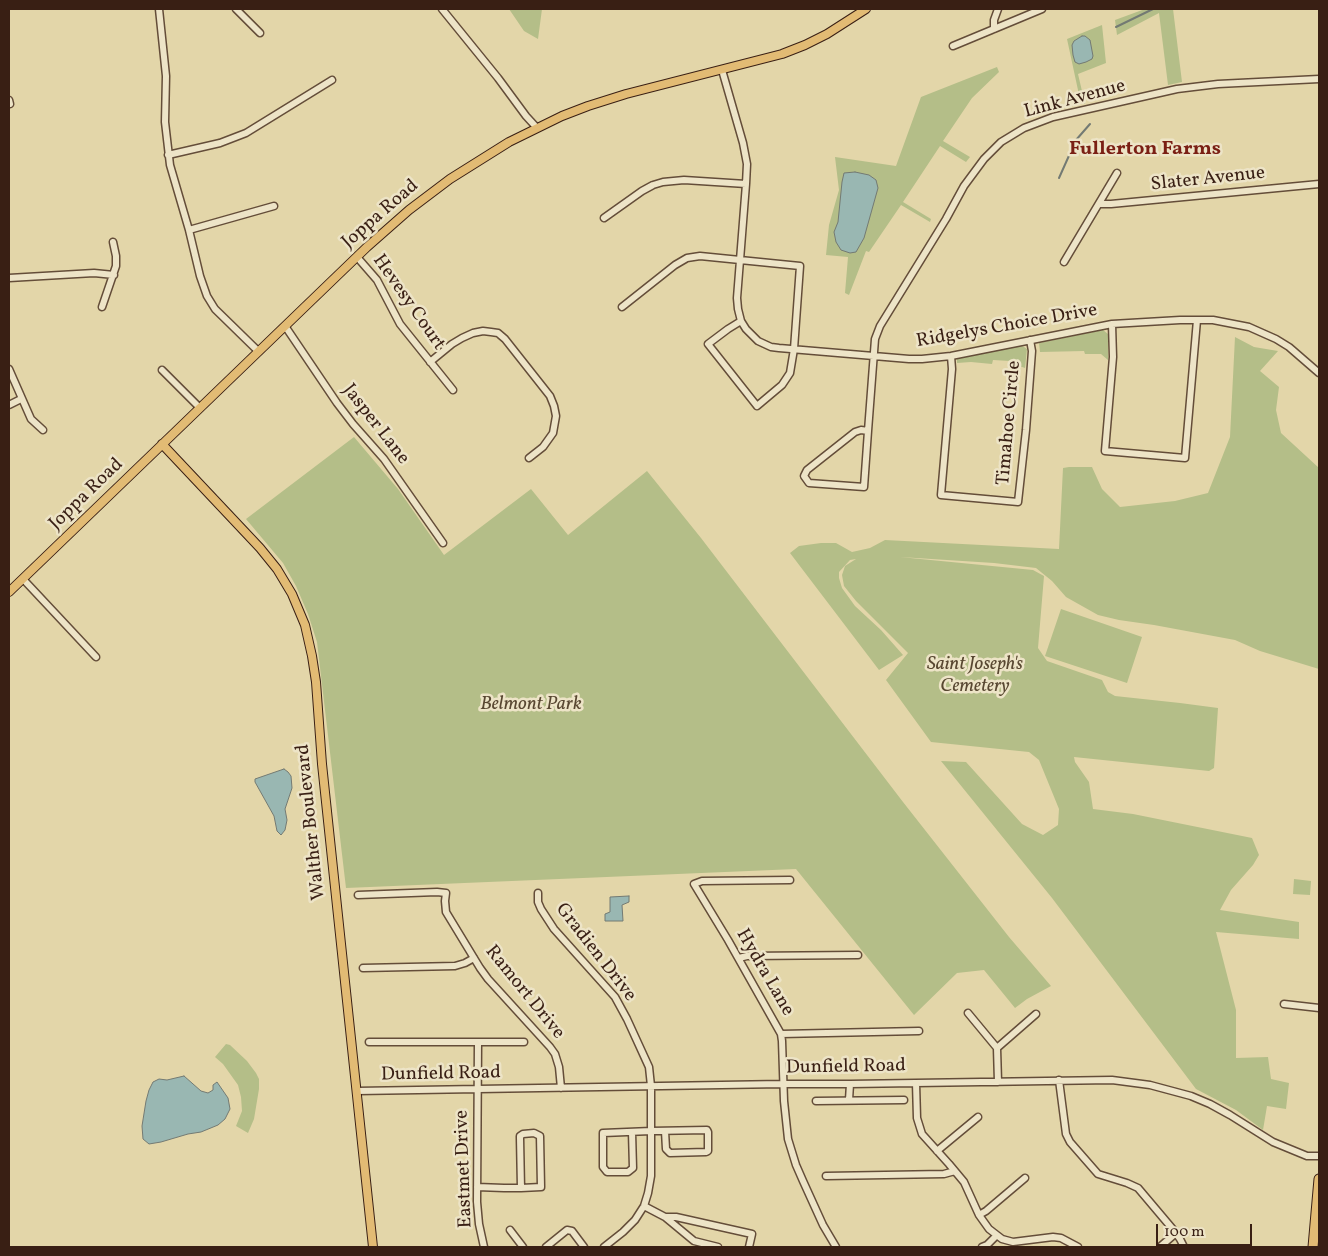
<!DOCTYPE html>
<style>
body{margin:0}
#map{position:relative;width:1328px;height:1256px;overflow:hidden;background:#e3d6a9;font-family:Vollkorn,serif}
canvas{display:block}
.frame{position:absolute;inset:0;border:10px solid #391f14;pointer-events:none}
.scale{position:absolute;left:1156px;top:1224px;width:96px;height:22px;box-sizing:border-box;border:2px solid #391f14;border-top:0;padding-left:6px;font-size:15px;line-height:18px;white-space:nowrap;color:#391f14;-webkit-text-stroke:4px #ede4c7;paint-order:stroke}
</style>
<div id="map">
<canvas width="1328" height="1256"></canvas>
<div class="frame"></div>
<div class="scale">100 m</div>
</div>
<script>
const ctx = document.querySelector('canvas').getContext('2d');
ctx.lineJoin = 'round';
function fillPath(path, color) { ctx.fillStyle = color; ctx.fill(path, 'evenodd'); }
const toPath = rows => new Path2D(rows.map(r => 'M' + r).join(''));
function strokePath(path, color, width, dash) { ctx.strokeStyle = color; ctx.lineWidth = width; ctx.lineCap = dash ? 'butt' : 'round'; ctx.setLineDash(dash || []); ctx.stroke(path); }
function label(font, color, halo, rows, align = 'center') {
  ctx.font = font + ' Vollkorn,serif'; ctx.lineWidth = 5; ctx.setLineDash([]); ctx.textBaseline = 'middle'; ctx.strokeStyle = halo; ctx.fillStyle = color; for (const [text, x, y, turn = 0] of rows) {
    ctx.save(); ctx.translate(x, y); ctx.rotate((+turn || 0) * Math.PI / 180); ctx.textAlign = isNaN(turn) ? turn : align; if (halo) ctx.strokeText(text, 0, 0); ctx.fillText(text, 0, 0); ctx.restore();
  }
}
fillPath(toPath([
 [509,9,542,9,538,39,524,31],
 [1145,9,1173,9,1182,82,1168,85,1159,13,1117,35,1115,20],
 [1102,25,1106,63,1078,74,1085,104,1081,104,1067,39],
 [997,67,999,72,972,98,943,141,970,157,966,162,940,146,903,202,931,219,930,222,901,205,869,252,866,251,849,295,845,293,848,257,826,255,829,225,839,190,835,157,896,166,921,97],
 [1103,330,1108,334,1108,360,1101,354,1085,354,1084,351,1040,352,1039,343],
 [1235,337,1254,347,1278,351,1260,371,1279,387,1276,410,1281,433,1319,468,1319,669,1260,651,1235,640,1154,625,1119,620,1098,615,1066,597,1052,581,1036,568,994,563,900,557,1033,570,1044,576,1038,648,1047,661,1102,680,1108,692,1115,696,1180,703,1218,708,1214,768,1209,771,1074,757,1075,762,1089,782,1093,809,1133,814,1252,838,1259,855,1253,865,1231,890,1220,910,1299,922,1299,939,1216,932,1236,1010,1236,1058,1268,1057,1271,1079,1289,1083,1286,1109,1267,1106,1263,1130,1236,1110,1196,1089,1052,898,941,761,966,762,1022,824,1043,835,1058,825,1059,809,1039,760,1029,752,931,742,886,680,908,653,856,601,844,586,842,575,845,566,856,559,850,560,839,572,839,578,842,588,855,606,881,630,903,655,879,670,790,553,799,546,821,543,836,543,852,552,870,548,885,540,1059,549,1063,468,1069,467,1092,467,1102,489,1120,507,1175,501,1208,493,1230,437],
 [1022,346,1024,347,1027,349,1025,368,1011,363,1010,361,993,360,992,364,971,362,957,363,957,358],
 [354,437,398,489,444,555,531,489,568,535,647,471,701,538,903,802,1009,937,1051,986,1027,999,1015,1008,984,970,957,973,914,1015,796,869,346,888,317,642,308,614,296,586,283,563,246,519],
 [1061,609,1142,637,1127,683,1045,656],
 [1294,879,1311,881,1310,895,1293,894],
 [226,1044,230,1045,247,1061,256,1073,259,1079,259,1089,254,1119,248,1133,236,1126,242,1111,241,1097,238,1085,223,1064,215,1057]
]), '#b4be88');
const water = toPath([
 [1082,36,1085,36,1090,40,1093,56,1092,59,1086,62,1079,64,1075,62,1073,55,1072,45,1074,41,1082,36],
 [855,172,869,175,876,180,878,188,864,238,856,252,850,253,841,250,836,242,834,232,838,222,842,182,844,173,855,172],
 [284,769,288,772,291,776,292,788,285,809,287,820,285,830,281,835,277,831,274,816,255,782,255,779,284,769],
 [629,896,629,902,622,905,623,921,605,921,605,914,610,912,610,897,629,896],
 [184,1076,201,1091,208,1093,213,1090,213,1085,217,1082,228,1098,230,1109,225,1119,218,1125,201,1132,188,1134,161,1142,149,1144,143,1139,142,1126,146,1101,149,1090,153,1082,159,1079,167,1080,184,1076]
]);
fillPath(water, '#99b7b2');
strokePath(water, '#737a73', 1);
strokePath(toPath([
 [1116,27,1153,9],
 [1059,178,1076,140,1090,124]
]), '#737a73', 2);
const minor = toPath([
 [159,9,166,76,165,122,170,165,189,230,200,276,207,296,215,309,258,351],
 [236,9,260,33],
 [442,9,498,78,526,116,537,128],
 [994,29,994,20,998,9],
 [953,46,1042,9],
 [722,70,743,143,747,164,746,184,737,298,738,309,741,321,746,329,758,341,771,347,779,348,909,359,922,359,951,356,1112,324,1180,320,1213,320,1249,327,1276,339,1289,347,1319,373],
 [9,100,10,104],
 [168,155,220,143,246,133,332,80],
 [1099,204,1111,204,1319,184],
 [604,218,642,191,653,185,663,182,684,180,746,184],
 [189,230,274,206],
 [357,257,377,280,400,324,453,390],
 [1064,262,1117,173],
 [9,278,94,273,114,275],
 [102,307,116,266,116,256,113,242],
 [622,307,675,265,687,258,700,256,800,266,794,349,790,373,782,385,757,406,708,344,728,329,741,321],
 [1112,324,1113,357,1105,451,1185,458,1197,320],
 [285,326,337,403,353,424,384,459,443,543],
 [951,356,952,369,941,495,1018,502,1026,430,1032,351,1030,340],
 [430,362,452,344,462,338,473,333,483,331,491,332,498,333,505,339,550,396,554,406,556,416,553,433,543,447,529,458],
 [9,369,31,419,43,430],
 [162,370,200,408],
 [9,405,21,399],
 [861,430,868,431,864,487,809,483,804,476,807,470,855,432,861,430],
 [868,431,875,339,880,326,946,219,964,186,984,159,1001,142,1024,128,1053,117,1177,89,1218,84,1319,79],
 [23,579,96,657],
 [790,880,702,881,694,884,728,940,781,1034,782,1041,784,1101,788,1139,796,1165,803,1181,823,1225,836,1247],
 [538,893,538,902,541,909,554,929,615,997,627,1019,649,1067,651,1086,651,1176,648,1193,644,1206,635,1220,623,1232,604,1247],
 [358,895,437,892,446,893,445,901,446,912,480,968,488,979,550,1047,555,1054,559,1067,561,1088],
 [739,958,747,956,858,955],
 [363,968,455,966,465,963,474,958],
 [1284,1004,1319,1008],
 [968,1013,997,1048,998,1082],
 [781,1034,919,1031],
 [369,1042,524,1042],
 [478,1042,477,1202,479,1224,484,1247],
 [997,1048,1036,1014],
 [1059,1080,1066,1134,1070,1142,1098,1174,1127,1183,1138,1188,1176,1233,1161,1246,1161,1247],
 [916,1083,917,1118,922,1134,949,1164,964,1182,979,1215,989,1229,1002,1239,1013,1242,1053,1237,1061,1238,1078,1247],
 [357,1091,782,1084,850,1084,1112,1080,1150,1085,1191,1096,1210,1104,1230,1115,1273,1142,1307,1156,1319,1156],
 [849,1100,850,1084],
 [816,1101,904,1100],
 [632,1132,633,1168,628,1172,607,1172,603,1167,603,1133,651,1131,707,1130,708,1132,708,1151,706,1152,670,1153,666,1149,665,1131],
 [937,1151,978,1117],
 [826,1176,944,1174,955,1171],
 [477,1187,504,1188,521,1188,541,1187,540,1136,534,1133,523,1134,520,1136,520,1138,521,1188],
 [644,1206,665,1217,676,1217,752,1234,749,1247],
 [979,1215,986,1211,1025,1178],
 [665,1217,694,1241,718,1247],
 [510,1230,523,1247],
 [1176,1233,1180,1239,1184,1247],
 [546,1247,567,1230,572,1231,584,1247],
 [982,1247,987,1245,996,1236]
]);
const major = toPath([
 [162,444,260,548,277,569,292,594,305,625,312,656,316,682,322,764,373,1247],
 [9,592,367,247,409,210,450,179,509,142,562,116,588,106,626,94,782,54,805,45,827,34,866,9]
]);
const highway = toPath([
 [1313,1247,1319,1179]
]);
strokePath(minor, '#644d39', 9);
strokePath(major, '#391f14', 10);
strokePath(highway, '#391f14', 11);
strokePath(minor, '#ede4c7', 6);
strokePath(major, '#e2bb74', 8);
strokePath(highway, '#e2bb74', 9);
label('19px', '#391f14', '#ede4c7', [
 ["Link Avenue",1075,100,-15],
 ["Slater Avenue",1208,180,-6],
 ["Joppa Road",381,215,-41],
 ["Hevesy Court",408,303,55],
 ["Ridgelys Choice Drive",1007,327,-10],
 ["Timahoe Circle",1010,423,-85],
 ["Jasper Lane",375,425,52],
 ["Joppa Road",87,495,-44],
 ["Walther Boulevard",312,822,-96],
 ["Gradien Drive",595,953,52],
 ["Hydra Lane",764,973,60],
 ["Ramort Drive",524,993,51],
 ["Dunfield Road",846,1068,-1],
 ["Dunfield Road",441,1075,-1],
 ["Eastmet Drive",465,1169,-92]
]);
label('italic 19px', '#584731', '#ede4c7', [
 ["Saint Joseph's",975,666],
 ["Cemetery",975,688],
 ["Belmont Park",531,706]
]);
label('bold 20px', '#7a1f14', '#ede4c7', [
 ["Fullerton Farms",1145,150]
]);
</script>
